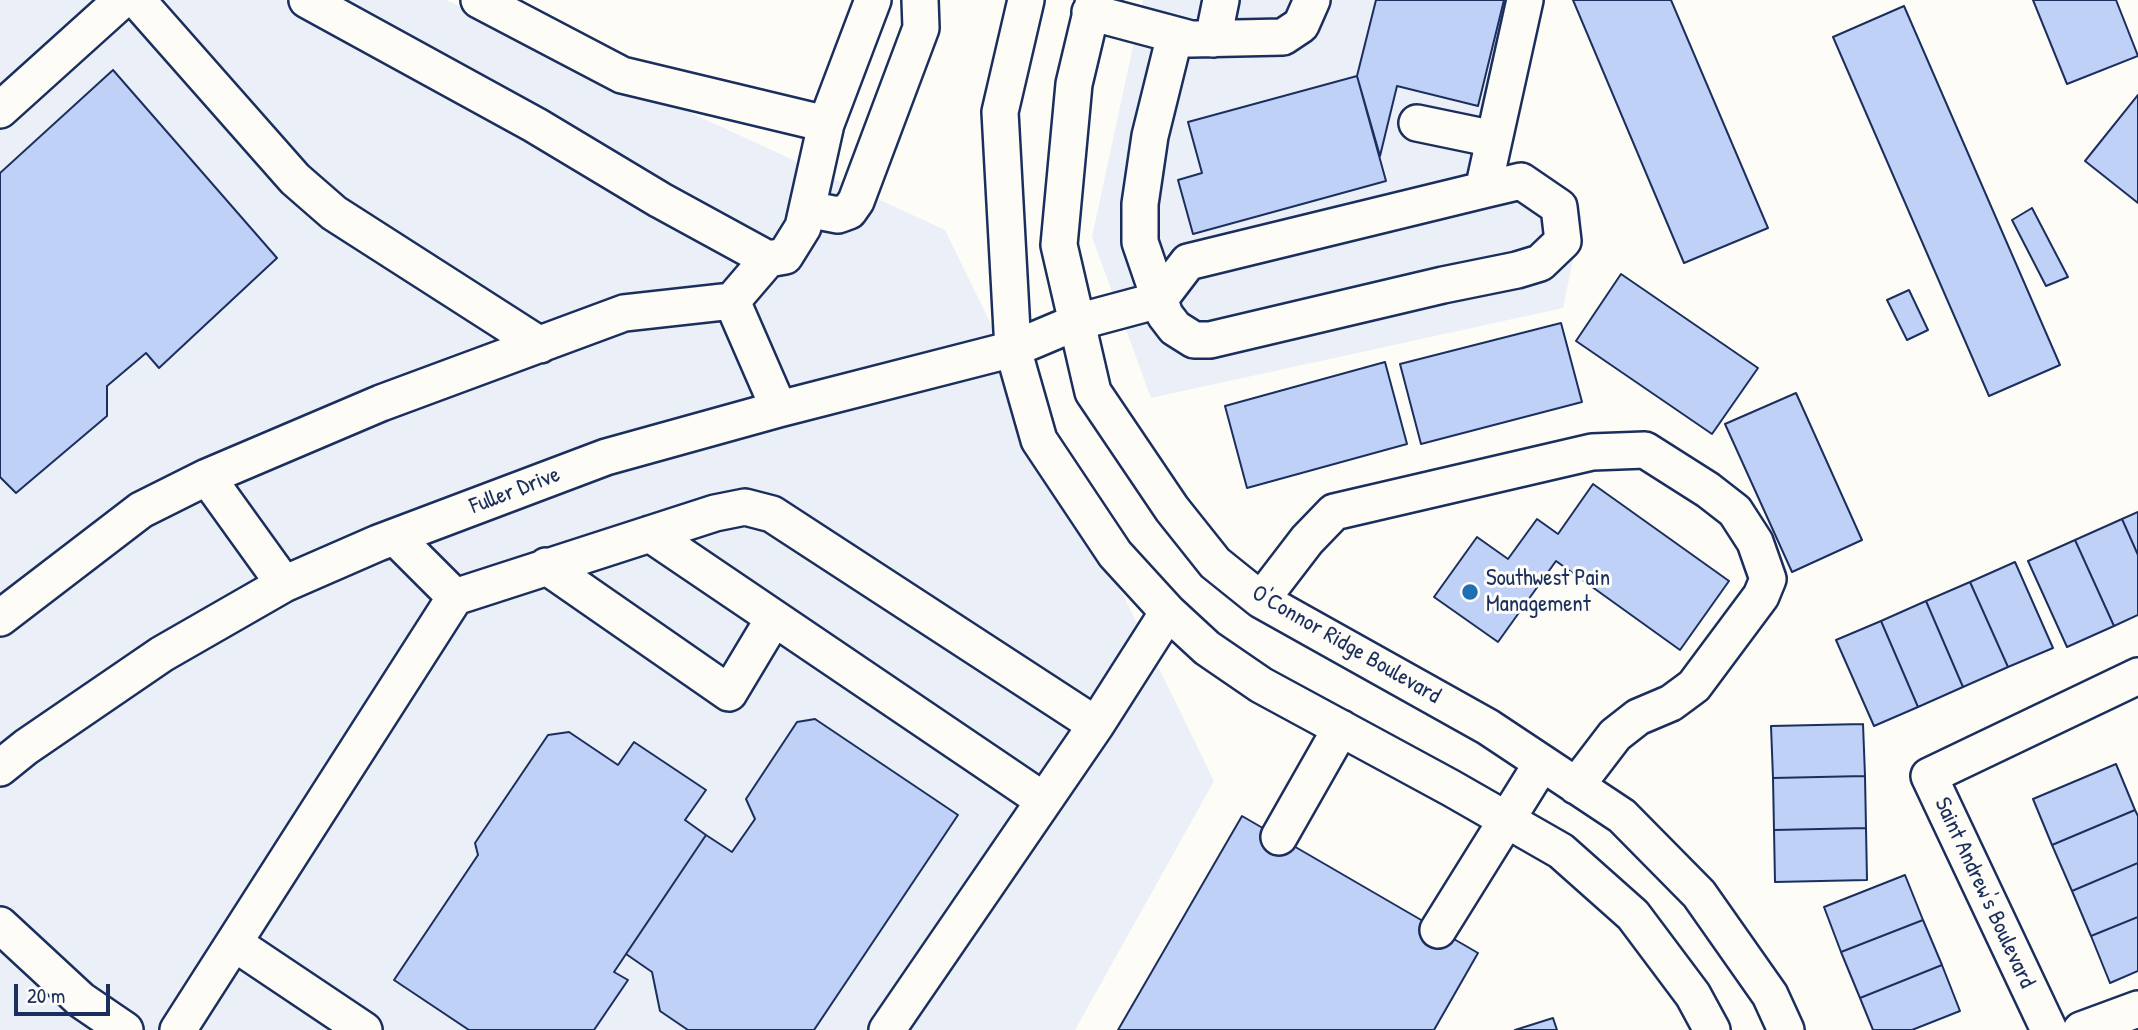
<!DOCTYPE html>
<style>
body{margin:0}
#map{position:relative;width:2138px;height:1030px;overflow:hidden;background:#fdfcf7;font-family:"Patrick Hand",sans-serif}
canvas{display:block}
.scale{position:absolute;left:14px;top:984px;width:96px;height:32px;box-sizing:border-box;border:4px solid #1b2f5e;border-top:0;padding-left:9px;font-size:21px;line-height:24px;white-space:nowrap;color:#1b2f5e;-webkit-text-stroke:5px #fdfcf7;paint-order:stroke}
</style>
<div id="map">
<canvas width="2138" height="1030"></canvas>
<div class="scale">20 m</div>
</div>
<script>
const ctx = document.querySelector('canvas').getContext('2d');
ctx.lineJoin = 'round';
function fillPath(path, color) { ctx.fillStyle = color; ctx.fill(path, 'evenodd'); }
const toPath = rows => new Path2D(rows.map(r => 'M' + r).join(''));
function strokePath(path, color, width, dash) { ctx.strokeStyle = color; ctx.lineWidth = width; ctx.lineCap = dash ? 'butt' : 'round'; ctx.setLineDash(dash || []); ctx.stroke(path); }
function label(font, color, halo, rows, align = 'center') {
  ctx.font = font + ' "Patrick Hand",sans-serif'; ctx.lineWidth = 6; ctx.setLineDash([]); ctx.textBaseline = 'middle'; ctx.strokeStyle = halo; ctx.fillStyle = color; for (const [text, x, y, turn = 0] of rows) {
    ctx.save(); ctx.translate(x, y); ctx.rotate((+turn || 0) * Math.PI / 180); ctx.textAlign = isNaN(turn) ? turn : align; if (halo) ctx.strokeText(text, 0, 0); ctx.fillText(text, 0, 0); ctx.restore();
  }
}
fillPath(toPath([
 [0,0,446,0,945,230,1214,781,1075,1030,0,1030],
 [1143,0,1541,0,1505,162,1582,216,1563,308,1151,398,1092,237]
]), '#ebeff7');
const building = toPath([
 [1376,0,1504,0,1478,106,1397,86,1380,156,1357,76,1376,0],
 [1573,0,1671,0,1768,228,1684,263,1573,0],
 [2033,0,2116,0,2138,56,2067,84,2033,0],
 [1904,6,2060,365,1989,396,1833,37,1904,6],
 [113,70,277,258,159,368,146,353,107,386,107,416,16,493,0,477,0,173,113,70],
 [1357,76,1386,181,1193,234,1178,180,1202,173,1188,122,1357,76],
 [2138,95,2138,203,2085,161,2138,95],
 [2032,208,2068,277,2046,286,2012,220,2032,208],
 [1621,274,1758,368,1712,434,1576,341,1621,274],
 [1909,290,1928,330,1907,340,1887,300,1909,290],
 [1561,323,1582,402,1421,444,1400,364,1561,323],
 [1385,362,1407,444,1247,488,1225,406,1385,362],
 [1796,393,1862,540,1792,572,1725,424,1796,393],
 [1593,484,1729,581,1680,650,1556,561,1498,642,1434,597,1477,537,1508,559,1537,519,1558,534,1593,484],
 [2138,512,2138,555,2122,519,2138,512],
 [2122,519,2138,555,2138,615,2114,626,2075,540,2122,519],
 [2075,540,2114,626,2067,647,2028,561,2075,540],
 [2015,562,2053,648,2008,667,1970,582,2015,562],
 [1970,582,2008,667,1963,687,1926,601,1970,582],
 [1926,601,1963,687,1918,707,1881,621,1926,601],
 [1881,621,1918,707,1874,726,1836,640,1881,621],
 [815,719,958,815,814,1030,688,1030,660,1011,652,972,626,954,706,835,732,852,755,819,746,799,797,722,815,719],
 [1863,724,1865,776,1773,778,1771,726,1863,724],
 [569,732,618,765,634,742,706,790,685,820,706,835,614,972,628,980,594,1030,469,1030,394,980,478,855,475,843,548,735,569,732],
 [2116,764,2135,810,2052,845,2033,799,2116,764],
 [1865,776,1866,828,1774,830,1773,778,1865,776],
 [2135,810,2138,816,2138,863,2072,891,2052,845,2135,810],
 [1242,816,1478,953,1434,1030,1118,1030,1242,816],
 [1866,828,1867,880,1775,882,1774,830,1866,828],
 [2138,863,2138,917,2091,936,2072,891,2138,863],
 [1905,875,1923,920,1841,952,1824,907,1905,875],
 [2138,917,2138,971,2110,983,2091,936,2138,917],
 [1923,920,1942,965,1860,998,1841,952,1923,920],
 [1942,965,1960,1011,1912,1030,1873,1030,1860,998,1942,965],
 [1553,1018,1557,1030,1515,1030,1553,1018]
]);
fillPath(building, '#c0d1f7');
strokePath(building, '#1b2f5e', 2);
const minor = toPath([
 [137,0,295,179,334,213,540,345],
 [307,0,535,125,660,200,768,259,732,301],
 [479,0,622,75,826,124,873,0],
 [1026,0,1000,112,1013,349,1039,440,1115,554,1168,612,1207,648,1261,685,1451,788,1561,851,1633,915,1693,995,1712,1030],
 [1094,0,1074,84,1059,245,1093,392,1172,509,1215,563,1261,600,1488,727,1622,816,1699,894,1770,995,1786,1030],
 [1090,12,1191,39,1283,37,1301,25,1312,0],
 [1175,35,1150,136,1140,204,1140,242,1165,315,1175,328,1194,340,1210,340,1443,285,1517,270,1540,263,1563,241,1559,207,1521,181,1483,190],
 [1213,39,1221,0],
 [0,110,122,0],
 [1417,123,1494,139],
 [807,209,838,215,849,211,856,201,921,28,920,0],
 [768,259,785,256,803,227,826,124],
 [207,477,381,403,624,313,732,301,779,409],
 [650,534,1043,800],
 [395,537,455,597,715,513,745,507,772,514,1096,725,1168,612],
 [546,566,729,693,774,618],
 [1261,600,1307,540,1334,512,1592,452,1645,450,1708,490,1735,511,1755,542,1768,579,1761,596,1694,686,1671,703,1638,717,1615,735,1576,786],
 [0,618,141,510,207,477,284,584],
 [0,768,26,747,162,654,284,584,378,543,606,457,779,409,1013,349,1077,322,1159,300,1188,262,1483,190,1525,0],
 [1279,837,1341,728],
 [0,925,81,1000,125,1030],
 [1438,930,1542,763],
 [234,943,364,1030],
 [178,1030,455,597],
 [887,1030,1096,725],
 [2049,1030,1929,776,2138,676],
 [2081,1030,2138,1009]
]);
strokePath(minor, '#1b2f5e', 40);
strokePath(minor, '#fdfcf7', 35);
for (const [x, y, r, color] of [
 [1470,592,9,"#1f6fb2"]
]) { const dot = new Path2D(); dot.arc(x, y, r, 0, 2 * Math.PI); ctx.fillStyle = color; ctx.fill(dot); strokePath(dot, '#fdfcf7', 2.5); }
label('23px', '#1b2f5e', '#fdfcf7', [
 ["Fuller Drive",515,491,-21],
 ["O'Connor Ridge Boulevard",1346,645,30],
 ["Saint Andrew's Boulevard",1984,893,65]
]);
label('23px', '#1b2f5e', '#fdfcf7', [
 ["Southwest Pain",1486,579],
 ["Management",1486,605]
], 'left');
</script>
